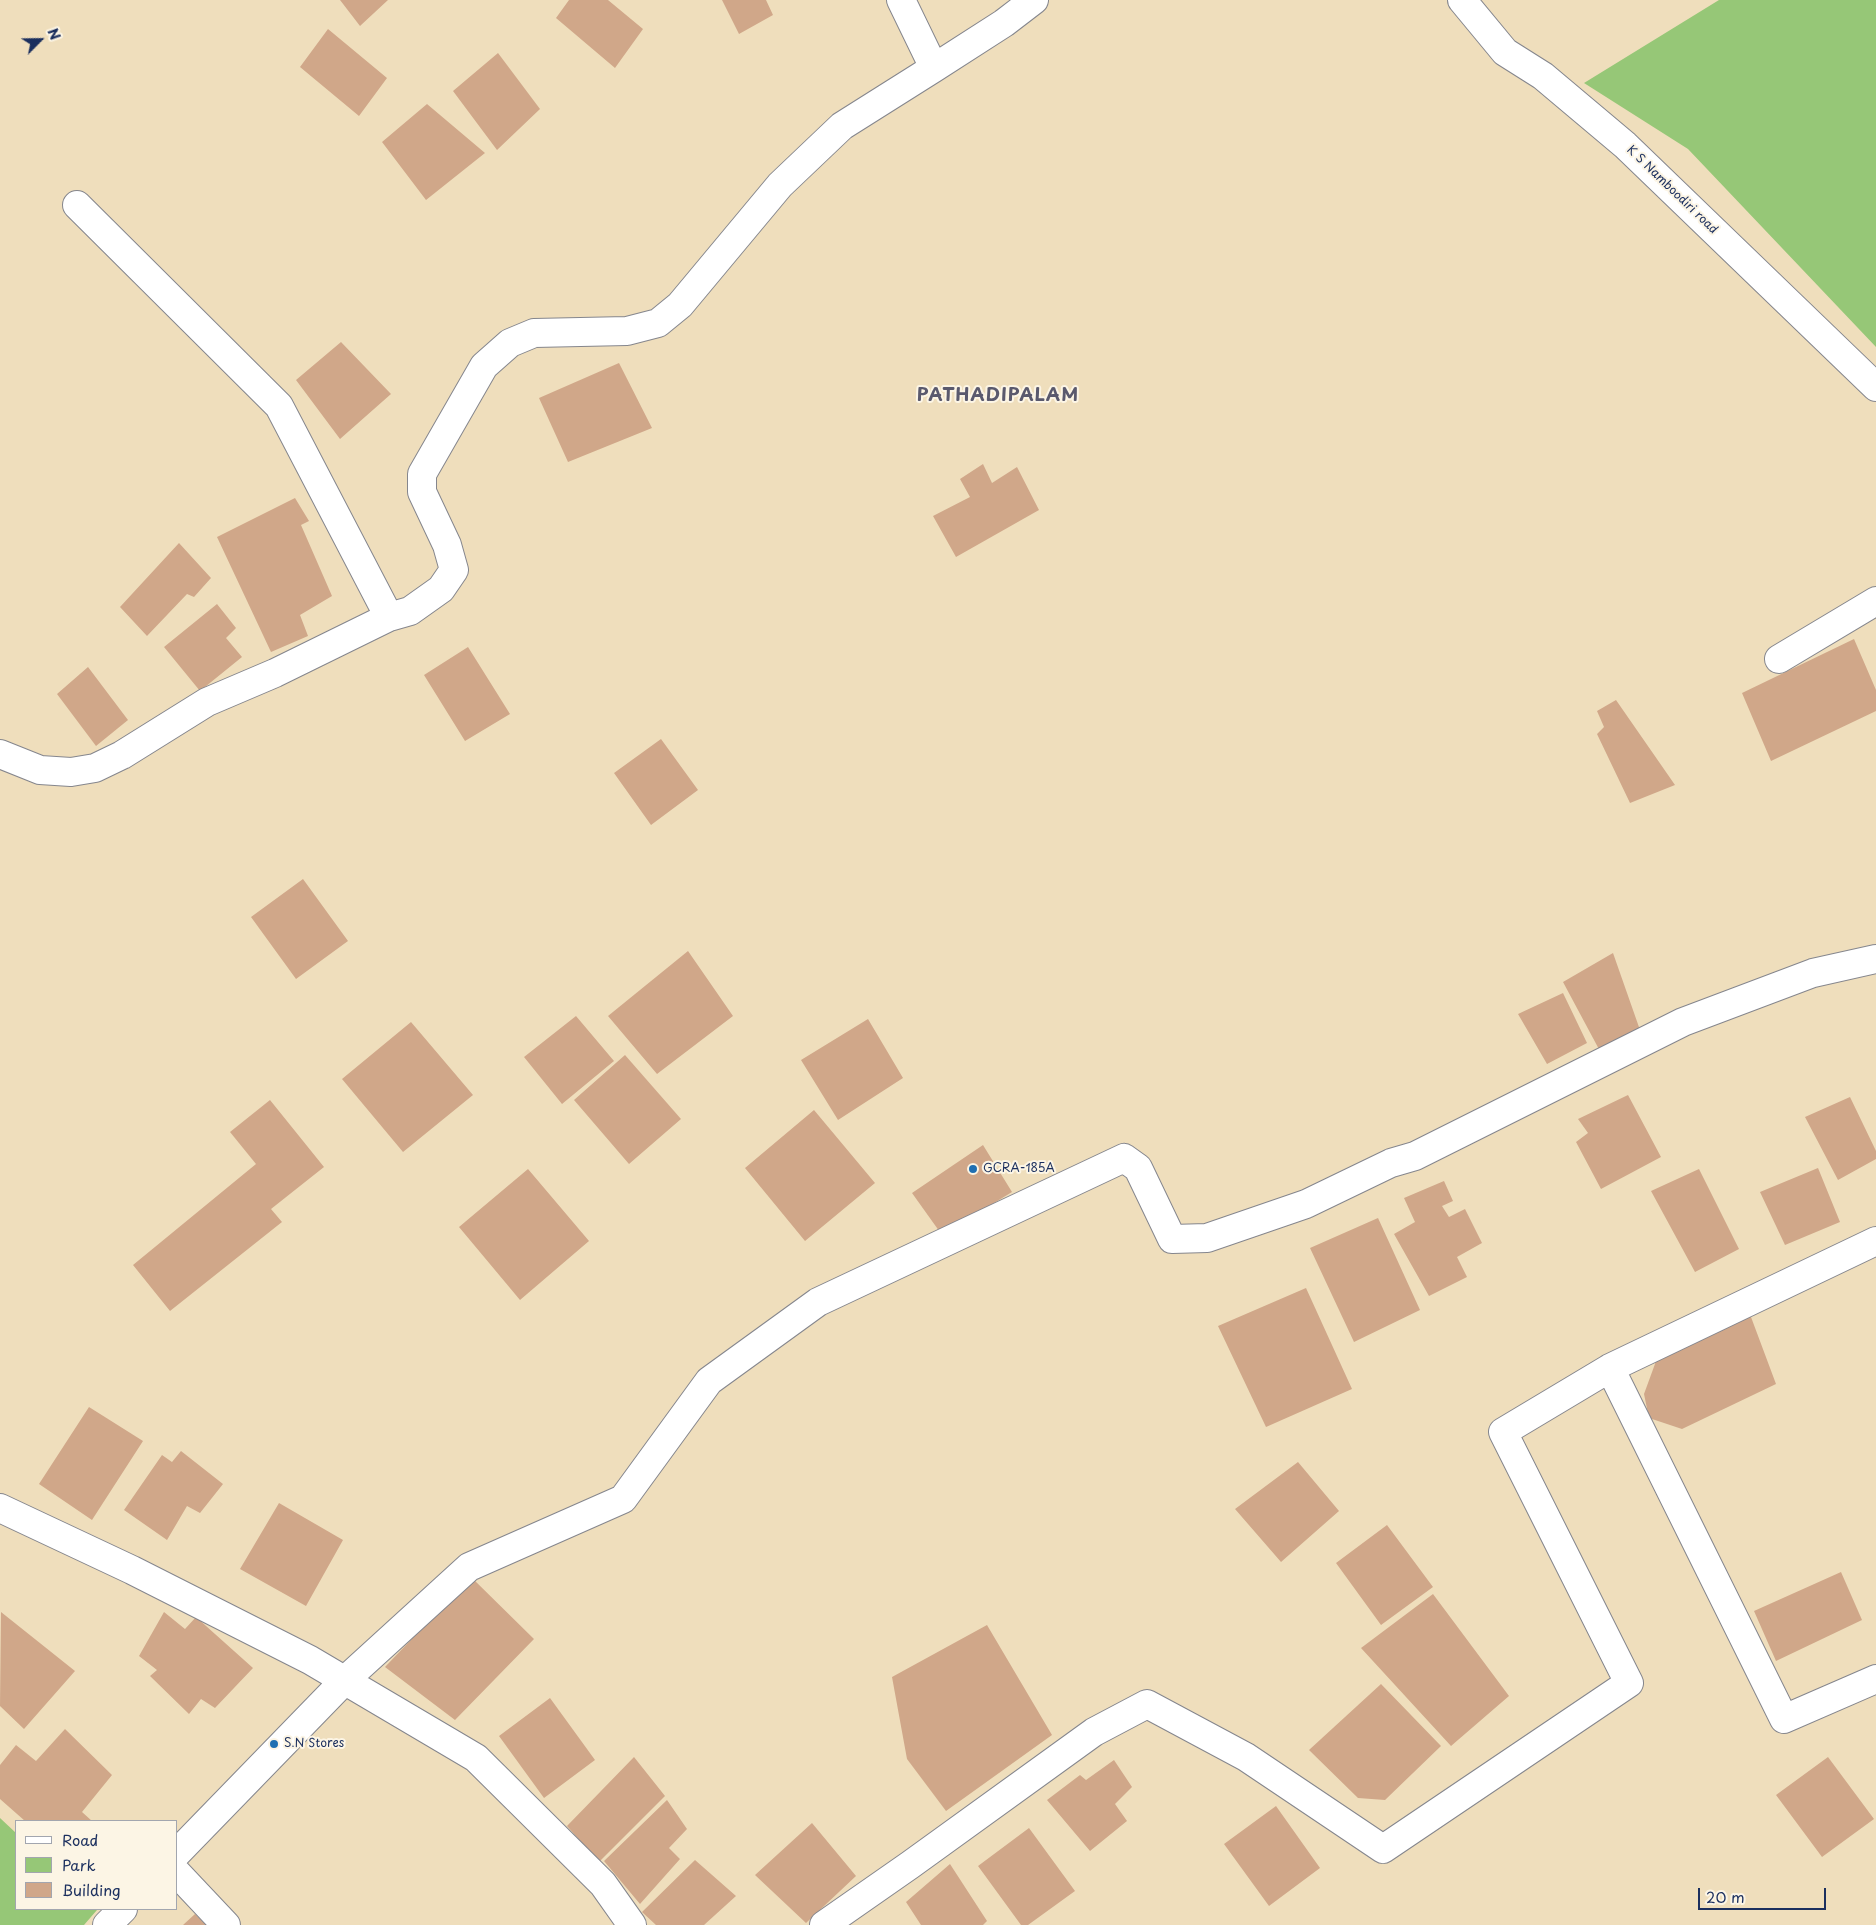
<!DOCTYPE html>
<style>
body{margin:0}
#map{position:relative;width:1876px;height:1925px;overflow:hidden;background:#efdebc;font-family:"Playpen Sans",sans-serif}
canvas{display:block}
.legend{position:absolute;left:15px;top:1820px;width:162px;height:90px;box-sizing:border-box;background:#fcf5e5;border:1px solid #a2a6af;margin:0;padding:6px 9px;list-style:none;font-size:15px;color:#1b2f5e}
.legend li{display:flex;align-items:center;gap:10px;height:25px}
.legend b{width:25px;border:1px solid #a2a6af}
.north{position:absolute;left:15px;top:15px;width:50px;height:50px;-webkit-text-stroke:4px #fcf5e5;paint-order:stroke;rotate:67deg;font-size:14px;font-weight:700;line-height:20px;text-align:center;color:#1b2f5e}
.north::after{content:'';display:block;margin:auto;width:18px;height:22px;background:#1b2f5e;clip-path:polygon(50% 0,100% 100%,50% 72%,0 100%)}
.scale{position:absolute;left:1698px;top:1888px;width:128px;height:22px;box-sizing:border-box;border:2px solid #1b2f5e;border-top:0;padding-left:6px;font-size:15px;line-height:18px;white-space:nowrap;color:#1b2f5e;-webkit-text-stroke:4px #fcf5e5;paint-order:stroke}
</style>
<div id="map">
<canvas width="1876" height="1925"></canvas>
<ul class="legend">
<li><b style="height:6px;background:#fff"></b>Road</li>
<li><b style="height:14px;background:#96c777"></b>Park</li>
<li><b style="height:14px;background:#d0a789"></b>Building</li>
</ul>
<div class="north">N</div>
<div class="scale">20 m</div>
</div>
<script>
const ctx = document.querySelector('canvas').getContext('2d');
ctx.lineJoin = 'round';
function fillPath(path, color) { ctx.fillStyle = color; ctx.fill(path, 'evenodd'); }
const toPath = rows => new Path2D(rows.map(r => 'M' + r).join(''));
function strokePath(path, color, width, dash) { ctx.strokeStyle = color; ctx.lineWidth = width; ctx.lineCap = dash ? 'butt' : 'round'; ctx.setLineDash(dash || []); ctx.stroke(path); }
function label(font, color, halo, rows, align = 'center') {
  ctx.font = font + ' "Playpen Sans",sans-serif'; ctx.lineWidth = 4; ctx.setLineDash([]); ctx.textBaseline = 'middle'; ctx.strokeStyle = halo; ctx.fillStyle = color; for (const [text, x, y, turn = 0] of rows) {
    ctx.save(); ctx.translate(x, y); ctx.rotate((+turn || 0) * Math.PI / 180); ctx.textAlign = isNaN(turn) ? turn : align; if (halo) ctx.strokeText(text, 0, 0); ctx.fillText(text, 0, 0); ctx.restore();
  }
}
fillPath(toPath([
 [1719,0,1876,0,1876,347,1688,149,1584,83],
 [0,1818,16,1833,16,1909,95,1909,97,1910,84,1925,0,1925]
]), '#96c777');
fillPath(toPath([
 [340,0,388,0,360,26],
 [569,0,608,0,643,29,615,68,556,18],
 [722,0,766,0,773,15,739,34],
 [328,29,387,78,359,116,300,67],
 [498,53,540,109,497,150,453,91],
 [427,104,485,153,426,200,382,142],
 [341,342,391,394,340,439,296,380],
 [619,363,652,428,568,462,539,398],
 [983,464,992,483,1017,467,1039,510,956,557,933,516,970,497,960,479],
 [295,498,309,521,301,525,332,596,300,615,308,636,271,652,217,537],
 [179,543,211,578,194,597,187,594,147,636,120,607],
 [217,604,236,628,226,638,242,657,200,691,164,647],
 [1854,639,1876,690,1876,711,1771,761,1742,693],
 [468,647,510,714,465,741,424,675],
 [88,667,128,720,96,746,57,694],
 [1616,700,1675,785,1630,803,1597,734,1604,727,1597,711],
 [661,739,698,790,651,825,614,773],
 [303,879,348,941,296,979,251,917],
 [688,951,733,1016,657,1074,608,1016],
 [1613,953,1640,1030,1601,1053,1563,982],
 [1563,993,1587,1043,1547,1064,1518,1014],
 [576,1016,614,1061,562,1104,524,1057],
 [868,1019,903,1078,838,1120,801,1060],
 [411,1022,473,1095,403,1152,342,1079],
 [625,1055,681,1119,629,1164,574,1100],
 [1628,1095,1661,1157,1601,1189,1576,1142,1588,1133,1578,1119],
 [1850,1097,1876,1151,1876,1159,1838,1180,1805,1117],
 [270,1100,324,1167,271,1209,282,1222,170,1311,133,1265,256,1164,230,1132],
 [814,1110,875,1183,805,1241,745,1168],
 [983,1145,1012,1192,942,1235,912,1193],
 [1818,1168,1840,1222,1785,1245,1760,1192],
 [528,1169,589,1241,520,1300,459,1227],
 [1699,1169,1739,1249,1695,1272,1651,1191],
 [1444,1181,1453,1201,1442,1206,1449,1217,1465,1209,1482,1243,1457,1257,1467,1277,1429,1296,1394,1234,1415,1222,1404,1198],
 [1378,1218,1420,1310,1354,1342,1310,1248],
 [1306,1288,1352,1389,1266,1427,1218,1326],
 [1748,1309,1776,1384,1682,1429,1649,1418,1644,1394,1659,1353],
 [89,1407,143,1441,92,1520,39,1484],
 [181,1451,223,1484,200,1513,187,1506,167,1540,124,1510,162,1455,172,1462],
 [1298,1462,1339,1511,1281,1562,1235,1509],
 [279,1503,343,1540,306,1606,240,1569],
 [1387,1525,1433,1587,1381,1625,1336,1563],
 [1841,1572,1862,1620,1776,1661,1754,1611],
 [471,1577,534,1639,455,1720,385,1667],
 [1433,1594,1509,1696,1451,1746,1361,1648],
 [1,1612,75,1671,24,1729,0,1706],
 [164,1612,185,1629,196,1617,253,1668,215,1708,201,1699,189,1714,150,1676,157,1670,139,1656],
 [987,1625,1052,1735,946,1811,907,1759,892,1677],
 [1381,1684,1441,1746,1385,1800,1358,1798,1309,1750],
 [550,1698,595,1760,544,1798,499,1736],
 [65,1729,112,1775,82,1812,92,1821,25,1821,0,1799,0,1765,16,1745,36,1761],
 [634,1757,665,1796,599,1862,567,1826],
 [1828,1757,1874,1819,1822,1857,1776,1795],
 [1114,1760,1132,1787,1115,1804,1127,1821,1090,1851,1047,1800,1080,1775,1086,1780],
 [667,1800,687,1829,669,1848,680,1859,640,1904,604,1861],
 [1276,1806,1320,1868,1269,1906,1224,1844],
 [812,1823,856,1876,806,1923,755,1875],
 [1029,1828,1075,1891,1028,1925,1021,1925,978,1866],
 [695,1860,736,1896,704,1925,656,1925,642,1912],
 [950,1864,987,1921,983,1925,921,1925,906,1902],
 [195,1914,206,1925,183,1925]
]), '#d0a789');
const minor = toPath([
 [901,0,934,68],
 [1462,0,1505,52,1543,76,1625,145,1876,387],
 [77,205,279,406,389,617],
 [1779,659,1876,601],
 [0,754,40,770,71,772,95,768,122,755,207,702,275,673,389,617,410,611,441,589,454,570,447,545,422,492,422,474,484,366,510,343,534,333,627,331,658,323,680,305,780,185,842,126,934,68,1004,23,1034,0],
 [1610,1368,1784,1719,1876,1679],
 [0,1508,132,1570,310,1660,476,1758,603,1884,632,1925],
 [176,1854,344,1681,469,1567,623,1499,709,1381,818,1302,1124,1158,1138,1168,1172,1239,1207,1238,1306,1204,1391,1163,1415,1156,1683,1022,1813,973,1876,959],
 [176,1872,226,1925],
 [107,1925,123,1909],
 [824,1925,910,1865,1094,1732,1147,1704,1246,1757,1383,1849,1629,1683,1503,1432,1610,1368,1876,1241]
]);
strokePath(minor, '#85868d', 30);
strokePath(minor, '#fff', 28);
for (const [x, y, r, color] of [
 [973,1169,5,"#1f6fb2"],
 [274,1744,5,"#1f6fb2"]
]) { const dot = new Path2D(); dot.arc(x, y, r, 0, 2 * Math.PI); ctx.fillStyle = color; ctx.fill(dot); strokePath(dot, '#fcf5e5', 2); }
label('12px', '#1b2f5e', '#fcf5e5', [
 ["K S Namboodiri road",1672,190,44]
]);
label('12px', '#1b2f5e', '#fcf5e5', [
 ["GCRA-185A",983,1169],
 ["S.N Stores",284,1744]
], 'left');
ctx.letterSpacing = '1px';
label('bold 18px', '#5a596d', '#fcf5e5', [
 ["PATHADIPALAM",998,396]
]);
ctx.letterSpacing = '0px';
</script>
